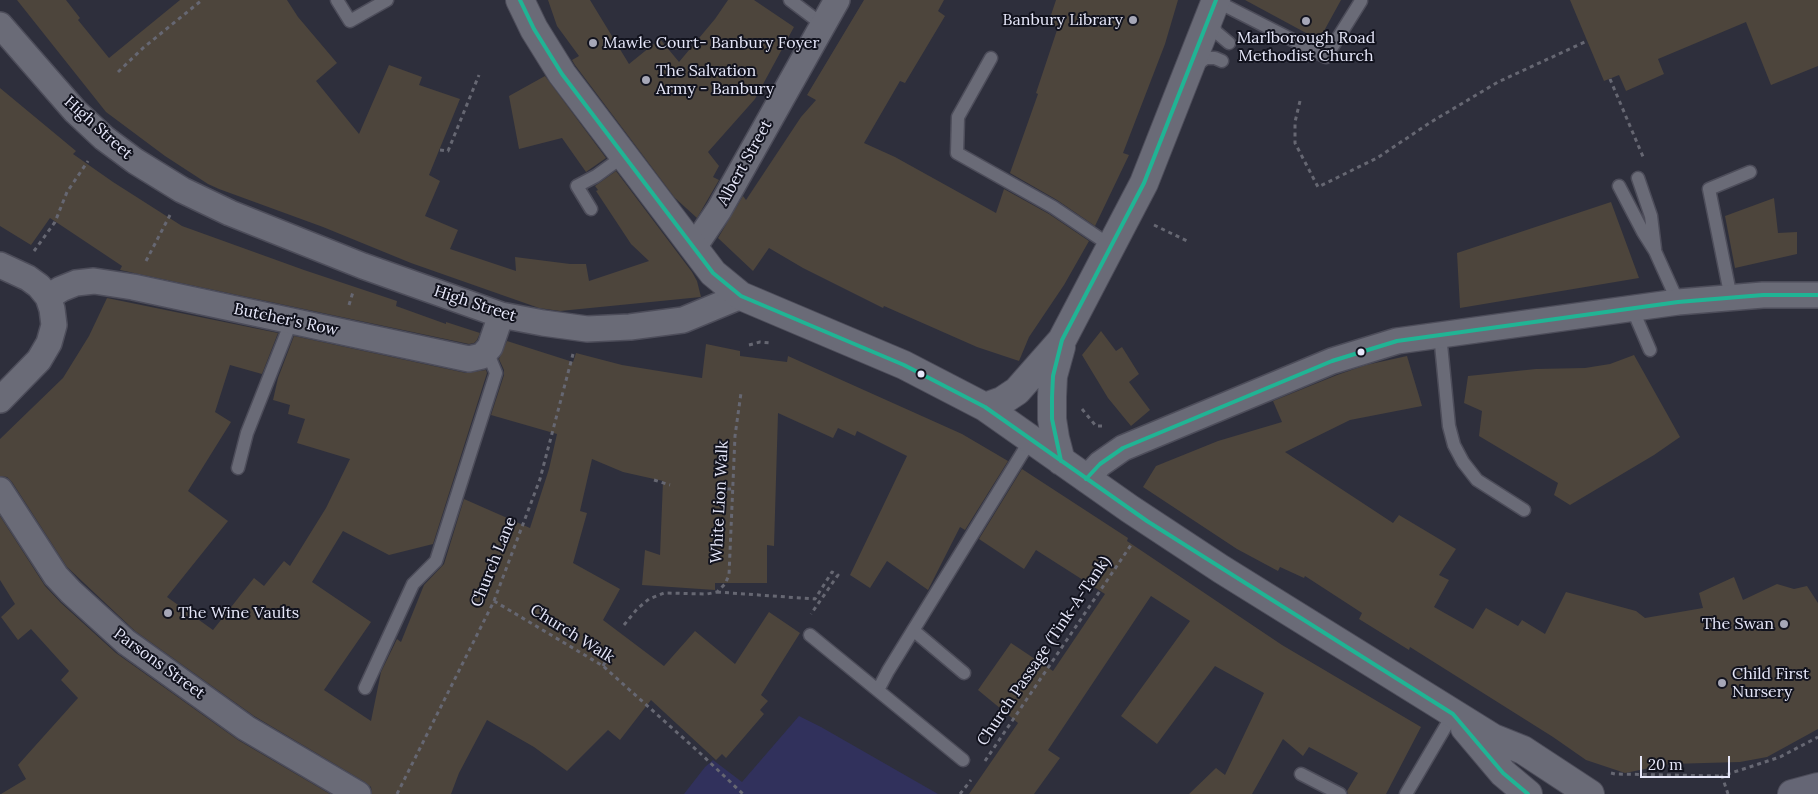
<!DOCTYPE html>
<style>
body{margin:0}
#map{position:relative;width:1818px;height:794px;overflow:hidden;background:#2e2f3c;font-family:Lora,serif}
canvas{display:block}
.scale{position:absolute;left:1640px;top:756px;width:90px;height:22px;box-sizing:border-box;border:2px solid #e6e7f9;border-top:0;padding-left:6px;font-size:15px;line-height:18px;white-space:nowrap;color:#e6e7f9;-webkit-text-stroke:4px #12131e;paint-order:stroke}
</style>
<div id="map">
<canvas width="1818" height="794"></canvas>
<div class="scale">20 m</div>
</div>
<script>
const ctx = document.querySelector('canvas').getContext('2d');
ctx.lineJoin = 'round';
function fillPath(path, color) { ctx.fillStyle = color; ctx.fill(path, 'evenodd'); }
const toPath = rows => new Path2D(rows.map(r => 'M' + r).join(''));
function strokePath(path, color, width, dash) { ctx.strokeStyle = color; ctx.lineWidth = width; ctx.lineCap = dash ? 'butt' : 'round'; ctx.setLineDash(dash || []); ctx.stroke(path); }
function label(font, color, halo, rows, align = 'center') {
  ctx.font = font + ' Lora,serif'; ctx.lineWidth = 4; ctx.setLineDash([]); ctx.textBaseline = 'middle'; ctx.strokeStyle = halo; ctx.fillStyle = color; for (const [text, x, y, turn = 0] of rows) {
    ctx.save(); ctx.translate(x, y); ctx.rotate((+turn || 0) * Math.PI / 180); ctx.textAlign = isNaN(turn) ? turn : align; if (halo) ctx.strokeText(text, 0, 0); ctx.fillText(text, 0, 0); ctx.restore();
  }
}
fillPath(toPath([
 [799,716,821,727,938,794,684,794,705,767,713,760,742,782]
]), '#31315c');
fillPath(toPath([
 [17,0,66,0,80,18,78,20,109,58,180,0,287,0,298,17,337,63,316,81,359,134,389,65,422,77,419,85,460,99,429,175,440,181,425,216,458,230,450,249,516,271,515,257,570,264,586,264,589,281,649,261,631,244,596,191,598,190,595,186,616,171,692,272,697,281,701,297,560,311,539,308,411,263,323,227,219,189,208,184,165,156,106,112],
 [548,0,590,0,629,64,660,39,679,62,715,19,728,0,754,0,794,27,755,99,708,152,719,166,713,177,719,180,697,218,675,198,575,65,572,60,579,56,557,26],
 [864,0,944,0,938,11,945,16,905,83,900,81,864,143,895,157,996,213,1004,189,1049,214,1089,241,1064,285,1029,337,1019,361,977,347,884,306,883,308,803,268,769,248,753,271,718,238,743,196,746,200,801,117,816,100,807,95],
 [1056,0,1178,0,1165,44,1123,153,1129,155,1095,226,1057,200,1010,173,1038,94,1036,93,1058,27,1048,24],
 [1245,0,1341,0,1319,40],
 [1570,0,1818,0,1818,66,1771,85,1746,22,1658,59,1664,74,1626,91,1619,75,1604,81],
 [545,76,606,158,586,172,562,138,519,149,509,96],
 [0,88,76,151,73,154,113,182,182,226,304,270,397,301,396,306,446,324,446,322,480,333,477,340,474,343,469,344,120,270,122,266,50,218,31,245,0,226],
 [1774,198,1778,233,1797,232,1797,254,1735,268,1725,216],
 [1611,202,1639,278,1460,308,1457,253],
 [107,298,278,333,262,374,230,365,215,412,231,422,188,491,228,521,167,597,213,630,254,578,264,586,284,561,290,566,326,508,350,459,297,443,305,419,288,414,290,405,273,400,278,378,294,336,466,373,486,370,487,373,433,544,389,555,343,531,312,582,371,622,324,690,371,721,381,672,397,639,401,642,424,585,444,564,464,499,530,528,549,469,557,434,491,415,504,375,504,370,499,359,507,341,573,362,576,353,622,365,702,378,706,344,740,351,740,356,787,362,788,356,962,434,1008,461,965,530,960,527,928,590,887,561,870,588,850,575,907,456,857,431,855,436,838,428,833,438,778,413,774,546,767,545,767,583,715,583,715,590,642,585,645,550,660,555,663,481,623,472,592,459,580,511,587,513,573,563,620,589,603,620,664,666,695,631,735,664,769,612,800,633,761,695,768,701,760,710,764,714,726,758,722,754,716,760,651,700,620,740,608,730,567,771,534,747,487,720,459,773,451,794,372,794,371,787,365,782,254,716,135,631,67,567,12,482,7,477,0,476,0,439,63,378,89,336],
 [1101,331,1116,351,1122,347,1139,374,1129,382,1150,410,1131,426,1108,398,1082,355],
 [1634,355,1680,437,1654,455,1570,505,1554,495,1558,483,1479,436,1482,411,1464,403,1468,376,1536,369,1585,368,1610,364],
 [1407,356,1422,406,1350,420,1285,452,1393,523,1399,515,1456,549,1439,575,1449,580,1434,607,1473,629,1486,608,1518,626,1522,620,1545,634,1566,592,1636,611,1645,618,1703,608,1699,593,1734,577,1743,600,1777,584,1794,589,1807,586,1818,603,1818,729,1767,757,1740,762,1670,764,1625,773,1586,760,1553,737,1410,647,1409,650,1359,619,1362,613,1305,576,1304,578,1280,567,1278,571,1237,549,1143,487,1156,466,1218,441,1282,422,1273,401,1337,375,1366,365],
 [1022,469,1128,538,1127,541,1282,645,1421,727,1386,794,1348,794,1347,791,1358,773,1309,747,1303,756,1283,739,1252,794,1189,794,1216,768,1225,775,1264,693,1215,666,1157,744,1121,716,1190,621,1151,596,1048,750,1060,758,1034,794,969,794,1018,723,978,690,1011,643,1053,671,1105,594,1036,550,1024,569,979,539],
 [0,516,45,586,61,603,116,653,238,740,330,794,1,794,26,779,18,765,78,698,61,680,69,671,31,629,18,640,1,617,15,604,0,580]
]), '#4d453c');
const service = toPath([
 [337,0,350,21,387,0],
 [790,0,823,25],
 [1216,1,1326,57,1361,1],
 [1211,20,1216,32,1229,43],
 [991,58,958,117,957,153,1053,207,1111,246],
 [1195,66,1206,58,1215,58,1222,61],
 [1638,178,1651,216,1655,249],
 [1619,186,1643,232,1655,251,1678,302],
 [591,209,577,186,596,176,625,155],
 [1731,298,1709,189,1750,172],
 [1632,308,1650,350],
 [1440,334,1449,426,1454,445,1463,462,1477,480,1524,510],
 [238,468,247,433,291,322],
 [913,630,964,673],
 [810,635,963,760],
 [365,688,413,584,436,561,496,373,487,351],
 [878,690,888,671,1031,439],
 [1301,774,1340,794],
 [1406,794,1453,714]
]);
const minor = toPath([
 [0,25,75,111,104,138,135,161,182,190,230,213,363,266,501,315,543,323,587,329,630,327,683,320,741,296],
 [694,247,719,210,837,0],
 [0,265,28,278,39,286,48,297,52,309,54,325,49,343,39,360,0,400],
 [48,297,61,289,76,283,94,281,133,287,469,359,482,356,490,347,501,315],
 [1086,479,1100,464,1123,448,1332,361,1397,341,1678,302,1763,295,1818,295],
 [0,490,56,576,71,592,126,642,246,728,358,794]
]);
const tertiary = toPath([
 [520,0,534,29,562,74,713,273,741,296,904,365,985,407,1130,509,1221,569,1493,738,1523,750,1590,794],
 [985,407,1002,401,1017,391,1062,340,1144,183,1216,0],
 [1061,461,1055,438,1052,419,1052,397,1053,376,1061,347],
 [1465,728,1503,773,1528,794]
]);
const primary = toPath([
 [1792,794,1818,787]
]);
strokePath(service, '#4d4d5a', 15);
strokePath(minor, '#4d4d5a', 28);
strokePath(tertiary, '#4d4d5a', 30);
strokePath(primary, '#4d4d5a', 30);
strokePath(toPath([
 [118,72,143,48,202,0],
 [1610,79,1644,159],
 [1300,101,1295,122,1295,143,1318,187,1377,158,1431,122,1498,82,1587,41],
 [440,150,448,151,479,75],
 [1154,225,1187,241],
 [34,251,55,222,67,192,88,161],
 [146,261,170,215],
 [349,305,353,292],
 [749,345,760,342,771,343],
 [1082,409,1096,426,1104,426],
 [654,480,670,485],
 [719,489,733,489],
 [717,592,815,599,832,572,838,575,811,614],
 [494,601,603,666,701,754,743,794],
 [624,625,637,609,649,599,664,593,707,594,717,592,725,584,729,575,735,436,741,393],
 [603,666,611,651],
 [985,761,1131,545],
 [1611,773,1615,774,1722,776],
 [397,794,494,601,540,479,573,354],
 [960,794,971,780],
 [1728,794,1722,776,1780,757,1818,737]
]), '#666772', 3, [4, 4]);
strokePath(service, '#6a6b77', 12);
strokePath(minor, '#6a6b77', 25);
strokePath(tertiary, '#6a6b77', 28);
strokePath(primary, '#656675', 28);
strokePath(toPath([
 [520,0,534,29,562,74,713,273,741,296,904,365,985,407,1147,521,1453,714,1503,773,1528,794],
 [1061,461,1052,419,1052,397,1053,376,1062,340,1144,183,1216,0],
 [1086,479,1100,464,1123,448,1332,361,1397,341,1678,302,1763,295,1818,295]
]), '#20b494', 4);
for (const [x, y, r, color] of [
 [1133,20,5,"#a6a7b7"],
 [1306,21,5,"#a6a7b7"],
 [593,43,5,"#a6a7b7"],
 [646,80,5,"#a6a7b7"],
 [1361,352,4.5,"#e6e7f9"],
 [921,374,4.5,"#e6e7f9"],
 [168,613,5,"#a6a7b7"],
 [1784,624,5,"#a6a7b7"],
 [1722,683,5,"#a6a7b7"]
]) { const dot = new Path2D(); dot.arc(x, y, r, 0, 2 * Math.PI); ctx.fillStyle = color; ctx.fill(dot); strokePath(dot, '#12131e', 2); }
label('16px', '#e6e7f9', '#12131e', [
 ["Banbury Library",1123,20,"right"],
 ["Marlborough Road",1306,38,"center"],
 ["Methodist Church",1306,56,"center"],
 ["Mawle Court- Banbury Foyer",603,43],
 ["The Salvation",656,71],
 ["Army - Banbury",656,89],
 ["The Wine Vaults",178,613],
 ["The Swan",1774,624,"right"],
 ["Child First",1732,674],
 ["Nursery",1732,692]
], 'left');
label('16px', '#e6e7f9', '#12131e', [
 ["High Street",98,128,42],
 ["Albert Street",745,163,-61],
 ["High Street",475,304,18],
 ["Butcher's Row",286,320,12],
 ["White Lion Walk",720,502,-87],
 ["Church Lane",494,562,-68],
 ["Church Walk",572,634,32],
 ["Church Passage (Tink-A-Tank)",1044,651,-56],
 ["Parsons Street",159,664,36]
]);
</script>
